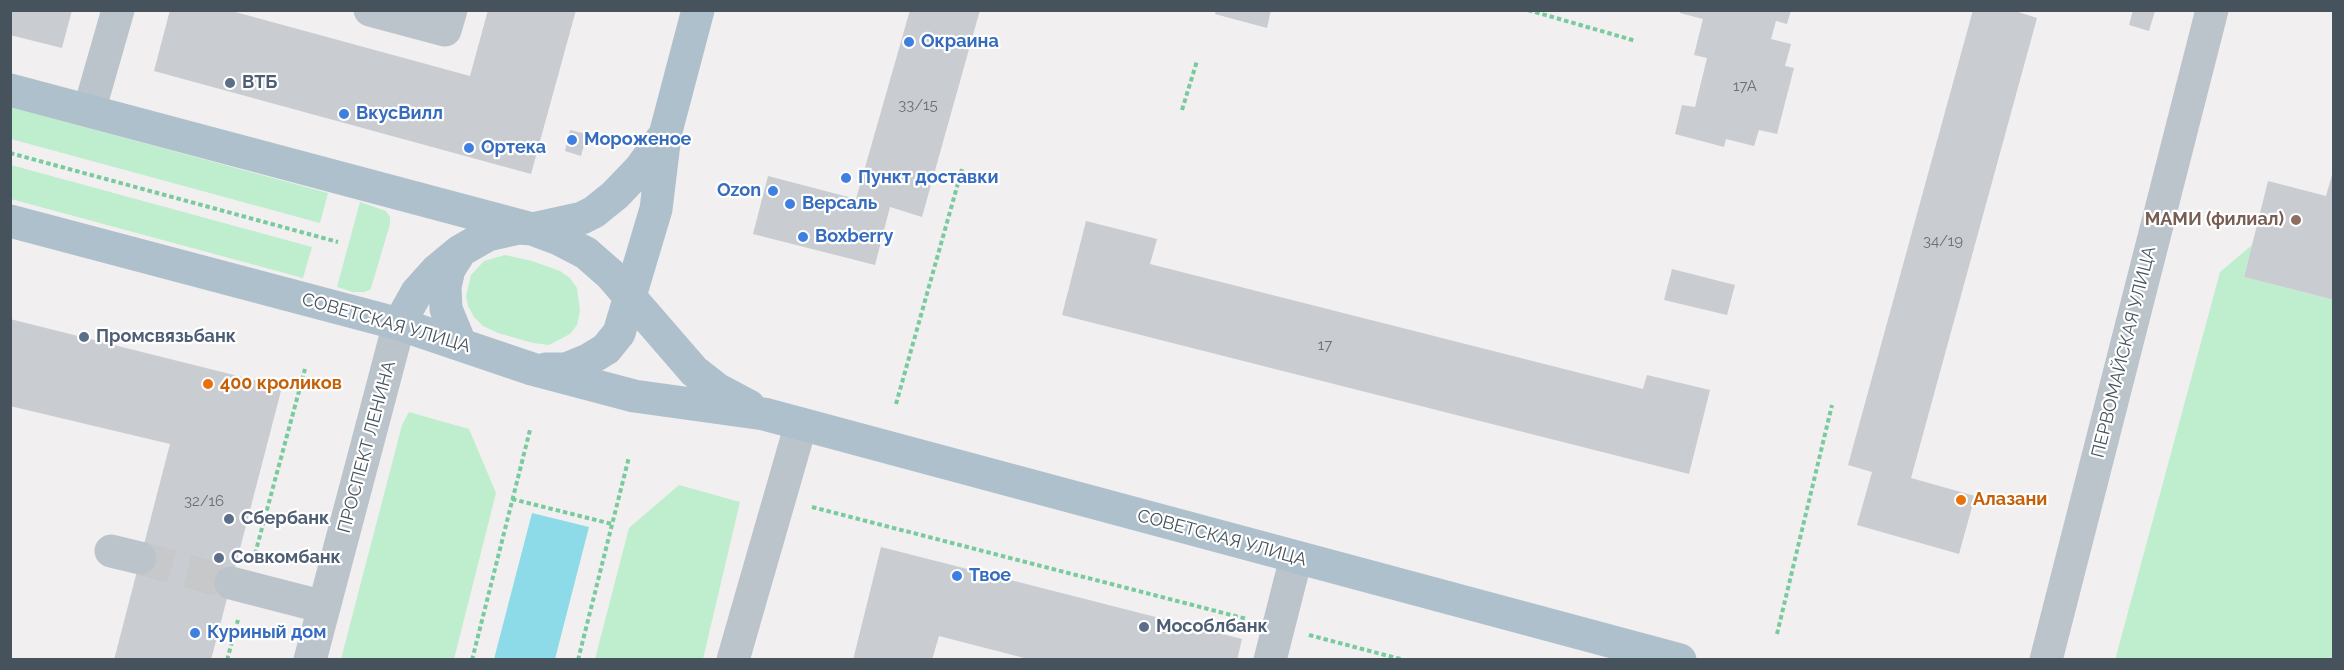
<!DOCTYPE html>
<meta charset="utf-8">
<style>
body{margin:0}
#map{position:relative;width:2344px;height:670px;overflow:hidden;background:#f1efef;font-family:Raleway,sans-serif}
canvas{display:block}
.frame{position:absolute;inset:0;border:12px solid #47535c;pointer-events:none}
</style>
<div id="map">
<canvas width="2344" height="670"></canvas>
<div class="frame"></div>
</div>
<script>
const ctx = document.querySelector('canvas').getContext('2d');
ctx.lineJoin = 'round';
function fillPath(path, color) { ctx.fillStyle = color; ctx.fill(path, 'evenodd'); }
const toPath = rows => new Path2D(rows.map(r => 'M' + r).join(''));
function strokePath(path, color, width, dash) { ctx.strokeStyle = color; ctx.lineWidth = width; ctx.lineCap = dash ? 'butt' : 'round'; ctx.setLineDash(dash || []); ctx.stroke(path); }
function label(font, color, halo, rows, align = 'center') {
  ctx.font = font + ' Raleway,sans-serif'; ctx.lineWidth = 4.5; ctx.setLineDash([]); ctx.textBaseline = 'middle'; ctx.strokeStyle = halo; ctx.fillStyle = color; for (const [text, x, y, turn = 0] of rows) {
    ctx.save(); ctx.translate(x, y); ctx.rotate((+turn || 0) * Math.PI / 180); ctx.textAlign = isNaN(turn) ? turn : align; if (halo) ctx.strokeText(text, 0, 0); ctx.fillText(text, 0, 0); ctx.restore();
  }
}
fillPath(toPath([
 [11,107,328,193,320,223,11,139],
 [11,165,312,247,303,278,11,199],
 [360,202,386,211,390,217,390,224,372,285,370,290,364,292,353,292,337,287],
 [2252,245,2244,277,2333,300,2333,659,2115,660,2220,272],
 [505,255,532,261,560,271,570,278,577,288,580,311,577,325,570,334,549,345,533,343,498,333,483,326,474,317,468,306,466,296,471,275,484,261],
 [409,412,469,429,496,493,454,659,341,659,402,425],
 [679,485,740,502,703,659,595,659,629,528]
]), '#bfeece');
fillPath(toPath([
 [532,513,589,527,555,659,494,659]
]), '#8ddbe9');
fillPath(toPath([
 [10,10,72,10,62,48,10,35],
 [170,10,228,10,470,76,488,10,576,10,531,174,154,71],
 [910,10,980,10,922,217,890,207,875,265,753,234,768,176,856,199],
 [1216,10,1271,10,1267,28,1215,14],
 [1681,10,1791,10,1787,24,1776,21,1771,39,1791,44,1785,66,1794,68,1777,134,1759,130,1754,146,1726,139,1724,147,1675,134,1682,105,1695,107,1707,58,1694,55,1703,19,1680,13],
 [1973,10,2012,10,2037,18,1911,478,1975,496,1959,554,1857,525,1872,472,1848,465],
 [2133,10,2155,11,2149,31,2129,25],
 [570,130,587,134,581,156,565,151],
 [2334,168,2334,300,2244,277,2268,181,2326,196],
 [1086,221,1157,239,1150,264,1643,389,1647,375,1710,390,1689,474,1062,315],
 [1672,269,1735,285,1727,315,1664,300],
 [10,319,282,387,211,660,114,660,170,444,10,406],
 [881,547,1242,639,1237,660,1032,660,939,636,932,660,853,660]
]), '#c9ccd1');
strokePath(toPath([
 [140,558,231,583]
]), '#c6c8ca', 33, [33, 16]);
strokePath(toPath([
 [1528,10,1636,41],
 [1182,110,1197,61],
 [10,153,338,242],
 [896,404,962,169],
 [512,499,612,524],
 [812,507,1247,619],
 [255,554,305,369],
 [1777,634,1832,405],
 [1309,635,1404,660],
 [227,660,238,620],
 [472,660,530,430],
 [578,660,629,457]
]), '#78cb9d', 4, [4.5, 3]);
strokePath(toPath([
 [370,10,445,30,451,10],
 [89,111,118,10],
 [111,551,140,558],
 [231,583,324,607],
 [310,660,399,324],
 [733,660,801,424],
 [1270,660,1296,558],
 [2046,660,2212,10]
]), '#bbc4cb', 33);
strokePath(toPath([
 [10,90,532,229,559,239,586,253,610,274,694,371,717,389,749,406],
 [10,221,399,324,532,369,634,396,764,414,1680,660],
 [458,255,449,269,445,287,446,309,460,343],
 [399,324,417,292,436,271,460,251,488,235,519,228,532,229,582,218,594,212,615,195,640,169,664,136],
 [546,369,566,369,588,360,606,349,619,333,656,209,665,135,698,10]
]), '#afc0cd', 33);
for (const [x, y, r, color] of [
 [909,42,6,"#3f7fe0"],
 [230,83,6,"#5c6f8a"],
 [344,114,6,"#3f7fe0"],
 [572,140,6,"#3f7fe0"],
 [469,148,6,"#3f7fe0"],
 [846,178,6,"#3f7fe0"],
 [773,191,6,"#3f7fe0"],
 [790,204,6,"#3f7fe0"],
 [2296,220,6,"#8d6e63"],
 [803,237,6,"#3f7fe0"],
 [84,337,6,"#5c6f8a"],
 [208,384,6,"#e8710a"],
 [1961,500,6,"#e8710a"],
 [229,519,6,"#5c6f8a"],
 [219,558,6,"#5c6f8a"],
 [957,576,6,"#3f7fe0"],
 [1144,627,6,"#5c6f8a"],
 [195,633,6,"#3f7fe0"]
]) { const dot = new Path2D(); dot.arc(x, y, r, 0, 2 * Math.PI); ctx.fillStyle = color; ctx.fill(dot); strokePath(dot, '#fff', 2); }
label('15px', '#687179', null, [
 ["17А",1745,86],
 ["33/15",918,105],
 ["34/19",1943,241],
 ["17",1325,345],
 ["32/16",204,501]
]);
label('bold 18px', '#366cbe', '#fff', [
 ["Окраина",921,42],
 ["ВкусВилл",356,114],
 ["Мороженое",584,140],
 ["Ортека",481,148],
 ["Пункт доставки",858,178],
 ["Ozon",761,191,"right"],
 ["Версаль",802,204],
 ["Boxberry",815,237],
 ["Твое",969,576],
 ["Куриный дом",207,633]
], 'left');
label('bold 18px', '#4e5e75', '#fff', [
 ["ВТБ",242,83],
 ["Промсвязьбанк",96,337],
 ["Сбербанк",241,519],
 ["Совкомбанк",231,558],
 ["Мособлбанк",1156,627]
], 'left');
label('bold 18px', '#785e54', '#fff', [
 ["МАМИ (филиал)",2284,220]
], 'right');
label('18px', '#47535c', '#fff', [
 ["СОВЕТСКАЯ УЛИЦА",386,323,16],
 ["ПЕРВОМАЙСКАЯ УЛИЦА",2124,352,-76],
 ["ПРОСПЕКТ ЛЕНИНА",367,447,-75],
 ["СОВЕТСКАЯ УЛИЦА",1222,538,15]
]);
label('bold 18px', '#c56008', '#fff', [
 ["400 кроликов",220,384],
 ["Алазани",1973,500]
], 'left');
</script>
